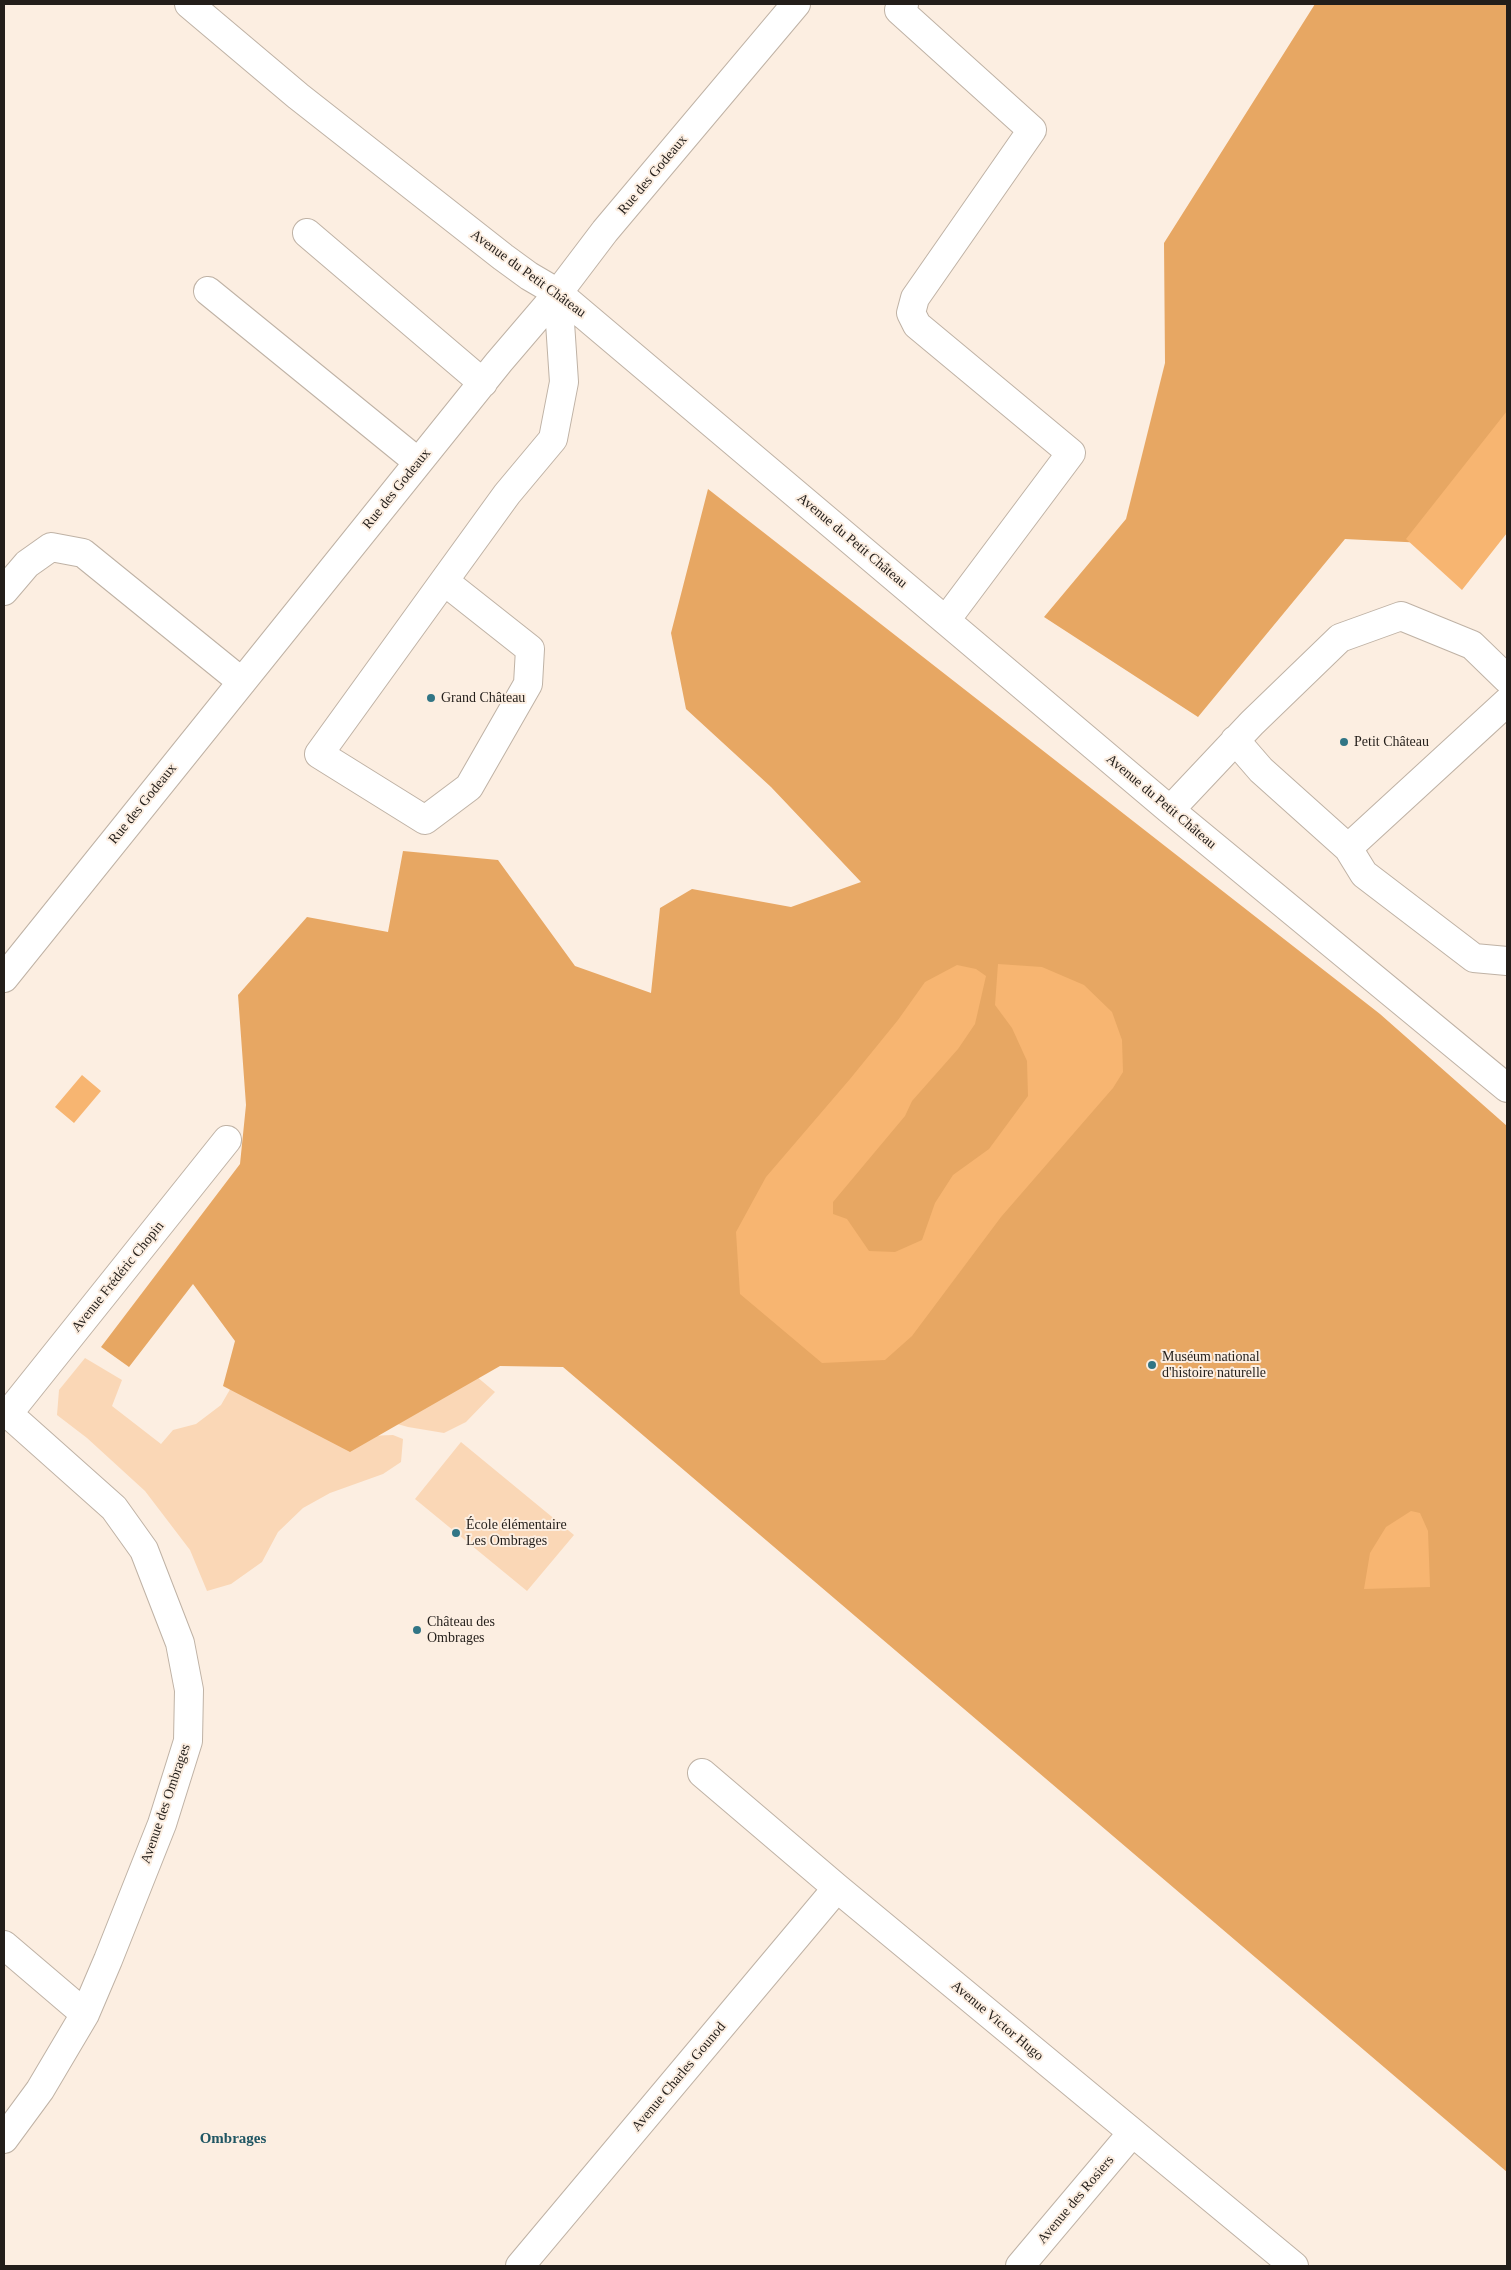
<!DOCTYPE html>
<meta charset="utf-8">
<style>
body{margin:0}
#map{position:relative;width:1511px;height:2270px;overflow:hidden;background:#fceee1;font-family:"Times New Roman",serif}
canvas{display:block}
.frame{position:absolute;inset:0;border:5px solid #231e1a;pointer-events:none}
</style>
<div id="map">
<canvas width="1511" height="2270"></canvas>
<div class="frame"></div>
</div>
<script>
const ctx = document.querySelector('canvas').getContext('2d');
ctx.lineJoin = 'round';
function fillPath(path, color) { ctx.fillStyle = color; ctx.fill(path, 'evenodd'); }
const toPath = rows => new Path2D(rows.map(r => 'M' + r).join(''));
function strokePath(path, color, width, dash) { ctx.strokeStyle = color; ctx.lineWidth = width; ctx.lineCap = dash ? 'butt' : 'round'; ctx.setLineDash(dash || []); ctx.stroke(path); }
function label(font, color, halo, rows, align = 'center') {
  ctx.font = font + ' "Times New Roman",serif'; ctx.lineWidth = 4; ctx.setLineDash([]); ctx.textBaseline = 'middle'; ctx.strokeStyle = halo; ctx.fillStyle = color; for (const [text, x, y, turn = 0] of rows) {
    ctx.save(); ctx.translate(x, y); ctx.rotate((+turn || 0) * Math.PI / 180); ctx.textAlign = isNaN(turn) ? turn : align; if (halo) ctx.strokeText(text, 0, 0); ctx.fillText(text, 0, 0); ctx.restore();
  }
}
fillPath(toPath([
 [446,1351,495,1392,466,1422,444,1433,408,1427,362,1414],
 [85,1358,122,1380,112,1406,161,1444,173,1430,196,1424,221,1405,236,1379,342,1437,393,1435,403,1439,401,1462,383,1474,330,1493,303,1508,278,1532,262,1562,231,1584,207,1591,190,1550,145,1491,87,1438,57,1415,59,1390],
 [461,1442,574,1535,527,1591,415,1499]
]), '#fad7b6');
fillPath(toPath([
 [1315,4,1507,4,1507,500,1465,545,1345,539,1198,717,1044,617,1126,519,1165,363,1164,243],
 [708,489,1380,1014,1507,1126,1507,2172,563,1367,500,1366,350,1452,223,1386,235,1341,193,1284,129,1367,101,1347,240,1164,246,1105,238,995,307,917,388,932,403,851,498,860,575,966,651,993,660,908,692,889,791,907,861,882,771,787,686,709,671,633]
]), '#e7a763');
fillPath(toPath([
 [1507,411,1507,533,1462,590,1406,539],
 [998,964,1042,967,1084,985,1112,1012,1122,1040,1123,1072,1113,1088,1001,1217,912,1336,885,1360,822,1363,740,1294,736,1232,766,1177,850,1079,898,1020,925,982,957,965,976,969,986,976,975,1024,958,1049,912,1101,905,1116,833,1202,833,1214,847,1219,869,1251,895,1252,922,1240,935,1203,953,1175,989,1149,1028,1096,1027,1061,1012,1028,995,1005],
 [82,1075,101,1091,74,1123,55,1107],
 [1411,1511,1420,1513,1428,1531,1430,1587,1364,1589,1370,1553,1386,1527]
]), '#f7b571');
const minor = toPath([
 [189,4,298,96,503,257,529,276,558,293,1170,810,1507,1088],
 [904,4,899,10,1032,130,915,298,911,313,917,325,1071,453,946,620],
 [307,233,483,383],
 [208,291,418,462],
 [444,581,530,649,528,684,469,787,425,820,319,754,444,581,507,494,553,439,564,382,558,293],
 [4,591,27,564,51,547,83,553,242,682],
 [1235,740,1261,770,1348,848,1364,874,1474,958,1507,961],
 [1170,810,1252,723,1340,638,1401,616,1472,645,1507,679],
 [1348,848,1507,702],
 [4,978,499,362,558,293,605,231,796,4],
 [4,1410,114,1508,144,1550,180,1643,189,1690,188,1741,162,1824,108,1960,85,2014,40,2090,4,2139],
 [8,1414,227,1140],
 [702,1773,837,1888,1294,2266],
 [4,1945,85,2014],
 [520,2266,837,1888],
 [1020,2266,1132,2133]
]);
strokePath(minor, '#bfb2a5', 30);
strokePath(minor, '#fff', 28);
for (const [x, y, r, color] of [
 [431,698,5,"#317585"],
 [1344,742,5,"#317585"],
 [1152,1365,5,"#317585"],
 [456,1533,5,"#317585"],
 [417,1630,5,"#317585"]
]) { const dot = new Path2D(); dot.arc(x, y, r, 0, 2 * Math.PI); ctx.fillStyle = color; ctx.fill(dot); strokePath(dot, '#fceee1', 2); }
label('14px', '#231e1a', '#fceee1', [
 ["Rue des Godeaux",653,175,-50],
 ["Avenue du Petit Château",528,274,36],
 ["Rue des Godeaux",397,489,-51],
 ["Avenue du Petit Château",852,541,40],
 ["Avenue du Petit Château",1161,802,40],
 ["Rue des Godeaux",143,804,-51],
 ["Avenue Frédéric Chopin",118,1277,-51],
 ["Avenue des Ombrages",166,1804,-71],
 ["Avenue Victor Hugo",997,2021,40],
 ["Avenue Charles Gounod",679,2077,-50],
 ["Avenue des Rosiers",1076,2200,-50]
]);
label('14px', '#231e1a', '#fceee1', [
 ["Grand Château",441,698],
 ["Petit Château",1354,742],
 ["Muséum national",1162,1357],
 ["d'histoire naturelle",1162,1373],
 ["École élémentaire",466,1525],
 ["Les Ombrages",466,1541],
 ["Château des",427,1622],
 ["Ombrages",427,1638]
], 'left');
label('bold 15px', '#205663', '#fceee1', [
 ["Ombrages",233,2139]
]);
</script>
